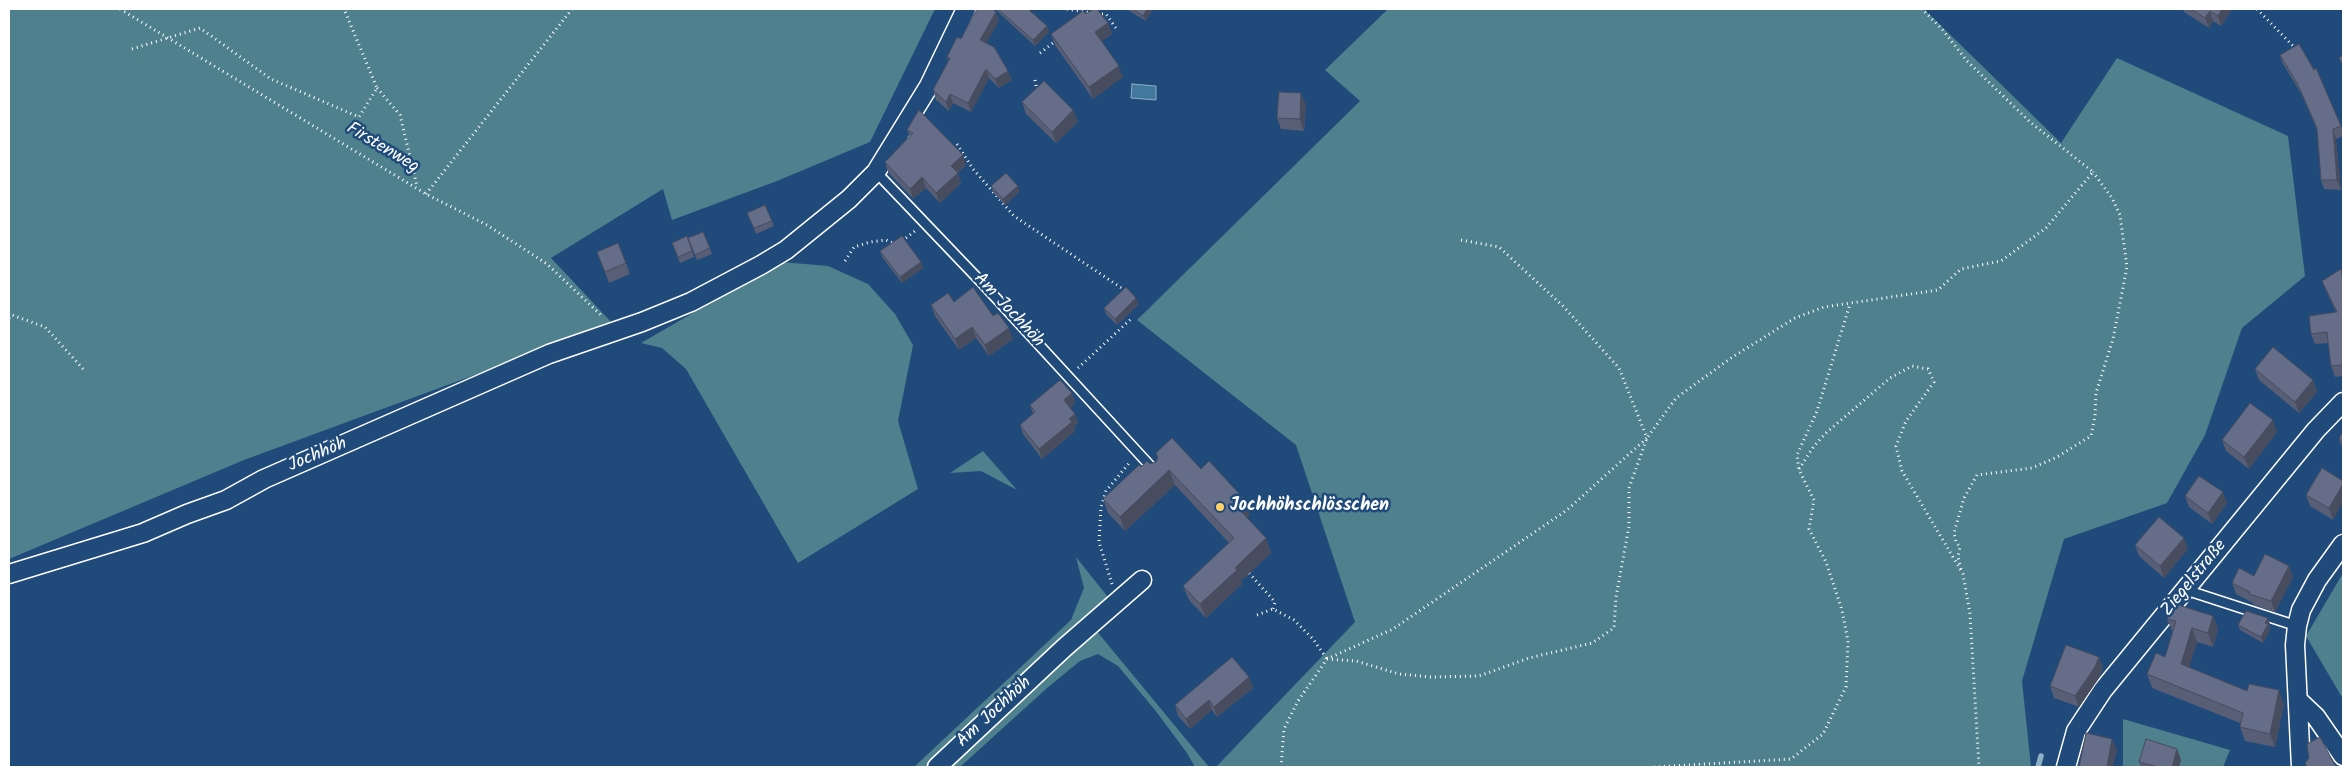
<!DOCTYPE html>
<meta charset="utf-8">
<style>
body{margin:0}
#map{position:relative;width:2352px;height:776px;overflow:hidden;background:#1f4a7a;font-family:Kalam,sans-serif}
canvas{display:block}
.frame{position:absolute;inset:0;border:10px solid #fff;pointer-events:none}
</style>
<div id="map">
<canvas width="2352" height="776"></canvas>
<div class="frame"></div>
</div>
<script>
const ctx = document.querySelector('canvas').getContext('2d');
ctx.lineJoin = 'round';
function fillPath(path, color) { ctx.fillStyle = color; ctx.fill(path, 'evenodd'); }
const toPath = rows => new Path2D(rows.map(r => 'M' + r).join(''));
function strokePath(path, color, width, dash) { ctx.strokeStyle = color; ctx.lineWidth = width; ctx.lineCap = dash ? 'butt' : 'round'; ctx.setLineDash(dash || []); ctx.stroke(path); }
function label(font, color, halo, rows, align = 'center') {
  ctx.font = font + ' Kalam,sans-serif'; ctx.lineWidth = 5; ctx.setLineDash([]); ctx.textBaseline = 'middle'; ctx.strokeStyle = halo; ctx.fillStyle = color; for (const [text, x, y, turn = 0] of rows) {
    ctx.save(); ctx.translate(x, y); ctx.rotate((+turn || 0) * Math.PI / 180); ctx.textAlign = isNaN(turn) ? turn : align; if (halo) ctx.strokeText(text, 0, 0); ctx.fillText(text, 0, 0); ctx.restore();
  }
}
fillPath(toPath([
 [9,9,935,9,870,142,777,181,672,220,663,189,551,258,613,324,244,460,9,559],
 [1388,9,1924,9,2061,143,2117,58,2288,136,2305,276,2242,328,2205,435,2167,503,2064,539,2022,681,2031,767,1216,767,1355,622,1296,445,1137,320,1360,101,1325,70],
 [781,262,828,266,868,284,895,314,913,345,898,421,918,489,798,563,686,369,662,348,641,343],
 [983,451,1017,490,981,471,950,473],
 [1076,557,1108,597,1085,617,1209,767,1195,767,1187,753,1155,710,1118,666,1098,654,1080,661,1046,689,960,767,914,767,1071,620,1084,588],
 [2343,573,2343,699,2306,636],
 [2123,719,2230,750,2223,767,2123,767]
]), '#4e818d');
const water = toPath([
 [1132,84,1156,86,1156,100,1131,98,1132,84]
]);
fillPath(water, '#42789e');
strokePath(water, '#8eaec5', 1);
strokePath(toPath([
 [2038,767,2041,756]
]), '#8eaec5', 5.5);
const service = toPath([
 [876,172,984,285,1154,470],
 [2186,590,2297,626]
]);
const minor = toPath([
 [9,574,143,533,187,514,226,500,264,479,549,354,642,322,691,302,761,265,786,250,849,199,876,172,929,86,966,9],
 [2298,700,2316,717,2343,756],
 [937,767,1064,648,1142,580],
 [2066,767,2076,731,2103,690,2316,430,2343,402],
 [2301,767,2295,645,2297,626,2301,610,2317,580,2343,544]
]);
strokePath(service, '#fff', 12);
strokePath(minor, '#fff', 21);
strokePath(toPath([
 [120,9,426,194,487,225,547,264,603,317],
 [1067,9,1091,13],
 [2257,9,2294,47],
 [1097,14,1106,14,1118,31],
 [132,49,200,28,271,79,359,117,377,88,344,9],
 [1040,53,1057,40],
 [1035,80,1037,91],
 [377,88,400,115,417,186],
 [957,144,973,169,1014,216,1123,289],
 [426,194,572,9],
 [902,241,915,231],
 [845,261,854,247,870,242,886,240,895,244],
 [9,318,12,315,45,327,85,371],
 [1078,368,1131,319],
 [1799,469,1814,446,1826,433,1890,378,1912,366,1928,369,1934,382,1906,421,1896,446,1902,471,1963,574,1970,614,1979,767],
 [1961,569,1958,557,1960,547,1956,542,1954,533,1964,498,1977,475,2032,468,2057,457,2091,436,2095,416,2096,393,2113,339,2127,267,2120,215,2112,198,2093,172],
 [1249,573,1275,602,1273,609],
 [1112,584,1099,542,1101,507,1106,491,1130,462],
 [1257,615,1273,609,1294,620,1313,639,1327,659],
 [1327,659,1356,661,1399,674,1431,677,1479,676,1529,658,1592,643,1614,628,1616,597,1629,526,1629,488,1647,438,1676,398,1731,358,1795,318,1824,307,1938,290,1961,269,2001,261,2046,228,2093,172,2030,122,1967,61,1942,29,1922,9],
 [1281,767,1284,729,1298,701,1327,659,1393,629,1567,510,1647,438,1619,368,1564,307,1499,247,1461,240],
 [1654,767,1791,759,1823,734,1846,687,1848,641,1842,610,1826,562,1809,529,1814,500,1799,470,1797,455,1817,411,1850,304]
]), '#fff', 3, [1, 4]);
strokePath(service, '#1f4a7a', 9);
strokePath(minor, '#1f4a7a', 18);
fillPath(toPath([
 [996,9,1028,9,1047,26,1049,32,1035,46,997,11],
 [1126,9,1153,9,1146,21],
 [2183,9,2232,9,2221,26,2213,21,2209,28,2184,12],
 [996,12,999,21,986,43,1008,71,1012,80,999,88,989,78,971,112,953,103,949,111,936,100,933,90,949,60,947,57,961,39],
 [1086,14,1108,23,1112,34,1102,41,1123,77,1093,99,1055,45,1051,34],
 [2280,55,2341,126,2343,131,2343,136,2336,139,2341,190,2324,189,2321,180,2317,130,2302,95,2283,64],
 [1022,102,1073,110,1078,122,1056,143,1026,114],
 [1306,105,1304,131,1281,129,1277,118],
 [907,130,966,165,958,173,961,183,940,203,926,188,913,199,888,172,885,162,910,137],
 [991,186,1020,191,1005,205,993,192],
 [747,213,772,221,774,226,756,234],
 [687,236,694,257,680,263,672,243],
 [690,244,710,248,712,254,697,260],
 [880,251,921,262,923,268,902,283,882,257],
 [597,252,626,263,630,274,609,283],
 [2343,275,2343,376,2335,377,2331,366,2328,343,2315,344,2311,334,2336,312,2326,291,2322,281],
 [954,302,993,316,1013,339,989,356,976,338,959,350,935,316,931,305],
 [1139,304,1117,325,1106,314,1104,308],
 [2255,369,2313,380,2317,392,2299,413,2259,380],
 [1072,393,1075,403,1070,408,1075,414,1078,423,1074,427,1075,431,1042,459,1023,434,1020,425,1033,414,1030,405],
 [2343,431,2343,450,2339,439],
 [2277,432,2249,469,2226,451,2222,440],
 [1156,453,1201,469,1250,514,1246,518,1266,538,1271,553,1241,581,1242,584,1206,618,1189,600,1183,586,1229,543,1175,485,1125,531,1108,513,1103,499,1141,467,1156,462,1158,457],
 [2322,468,2333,520,2310,506,2306,495],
 [2185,496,2227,503,2212,524,2189,507],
 [2135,545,2188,549,2164,578,2139,556],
 [2254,576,2293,577,2275,612,2254,605,2253,603,2236,594,2232,583],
 [2213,616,2218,629,2213,647,2197,642,2189,667,2247,691,2284,704,2275,747,2245,741,2240,727,2240,723,2152,688,2147,674,2165,657,2173,633,2167,619],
 [2270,624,2269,626,2270,630,2263,643,2240,630,2238,625],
 [2099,657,2103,668,2099,678,2079,707,2054,698,2050,686],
 [1249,677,1253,688,1217,717,1212,710,1190,729,1178,716,1175,705],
 [2177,749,2181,760,2179,767,2141,767,2139,762]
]), '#575e75');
fillPath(toPath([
 [1147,9,1153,9,1146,21,1143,16],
 [2222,9,2232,9,2221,26,2218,16],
 [2210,11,2213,21,2209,28,2205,18],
 [996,12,999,21,983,49,980,40],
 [1108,23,1112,34,1099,43,1095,32],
 [1047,26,1049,32,1035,46,1033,40],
 [1119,66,1123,77,1093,99,1089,87],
 [986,69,989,78,971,112,968,103],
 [1008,71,1012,80,999,88,995,79],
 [1301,93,1306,105,1304,131,1300,119],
 [950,94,953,103,949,111,946,102],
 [1073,110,1078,122,1056,143,1052,132],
 [2333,129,2336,139,2341,190,2337,180],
 [963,155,966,165,958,173,961,183,940,203,936,193,951,166],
 [922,177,926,188,913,199,910,189],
 [1018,186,1020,191,1005,205,1003,199],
 [921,262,923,268,902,283,900,277],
 [1136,298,1139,304,1117,325,1115,319],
 [972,327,976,338,959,350,955,339],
 [1009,328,1013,339,989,356,985,345],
 [2313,380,2317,392,2299,413,2295,402],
 [1072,393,1075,403,1067,410,1064,400],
 [1075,414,1078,423,1074,427,1075,431,1042,459,1039,449,1069,419],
 [2273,420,2277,432,2249,469,2244,457],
 [1169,470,1175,485,1125,531,1120,517],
 [2343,484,2343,502,2333,520,2329,508],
 [2223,492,2227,503,2212,524,2208,513],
 [1245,500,1250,514,1242,522,1237,507],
 [1266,538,1271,553,1241,581,1242,584,1206,618,1200,604,1235,568],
 [2184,538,2188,549,2164,578,2160,566],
 [2289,566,2293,577,2275,612,2271,601],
 [2213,616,2218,629,2213,647,2208,633],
 [2268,618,2270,624,2269,626,2270,630,2263,643,2261,637,2265,623],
 [2192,628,2197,642,2186,677,2181,664],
 [2099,657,2103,668,2099,678,2079,707,2075,696],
 [1249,677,1253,688,1217,717,1214,707],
 [2279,690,2284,704,2275,747,2270,734],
 [1209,700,1212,710,1190,729,1186,719],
 [2112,739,2117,750,2113,767,2107,767],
 [2177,749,2181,760,2179,767,2172,767]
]), '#474c5f');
const building = toPath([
 [977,9,993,9,996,12,980,40,994,47,1008,71,995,79,986,69,968,103,950,94,946,102,933,90,950,58,947,57,957,37,961,39,977,9],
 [998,9,1028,9,1047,26,1033,40,998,9],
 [1093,9,1097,9,1108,23,1095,32,1119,66,1089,87,1051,34,1083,11,1086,14,1093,9],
 [1133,9,1147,9,1143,16,1133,9],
 [2191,9,2222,9,2218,16,2210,11,2205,18,2191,9],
 [2299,44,2314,70,2316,68,2341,126,2333,129,2337,180,2321,180,2317,128,2298,85,2280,55,2299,44],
 [2343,55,2343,65,2339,58,2343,55],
 [1044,81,1073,110,1052,132,1022,102,1044,81],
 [1279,92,1301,93,1300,119,1277,118,1279,92],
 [919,110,963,155,951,166,958,173,936,193,922,177,910,189,885,162,913,133,907,130,919,110],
 [1006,173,1018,186,1003,199,991,186,1006,173],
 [765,205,772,221,754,228,747,213,765,205],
 [703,232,710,248,695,255,688,238,703,232],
 [687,236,692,251,678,257,672,243,687,236],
 [902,236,921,262,900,277,880,251,902,236],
 [618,243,626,263,605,272,597,252,618,243],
 [2341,269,2343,281,2343,365,2331,366,2327,332,2311,334,2309,316,2337,312,2322,281,2341,269],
 [973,287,993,316,998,313,1009,328,985,345,972,327,955,339,931,305,948,293,954,302,973,287],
 [1126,287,1136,298,1115,319,1104,308,1126,287],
 [2273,347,2313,380,2295,402,2255,369,2273,347],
 [1060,380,1072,393,1064,400,1075,414,1069,419,1072,422,1039,449,1020,425,1035,412,1030,405,1060,380],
 [2250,403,2273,420,2244,457,2222,440,2250,403],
 [2343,431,2343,441,2339,439,2343,431],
 [1172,438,1201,469,1209,461,1245,500,1237,507,1266,538,1235,568,1237,570,1200,604,1183,586,1234,538,1169,470,1120,517,1103,499,1139,465,1141,467,1147,461,1150,464,1156,462,1158,457,1156,453,1172,438],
 [2322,468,2343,481,2343,484,2329,508,2306,495,2322,468],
 [2199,476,2223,492,2208,513,2185,496,2199,476],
 [2159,517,2184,538,2160,566,2135,545,2159,517],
 [2265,554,2289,566,2271,601,2249,594,2250,592,2232,583,2239,568,2254,576,2265,554],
 [2172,603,2213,616,2208,633,2192,628,2181,664,2247,691,2249,684,2279,690,2270,734,2240,727,2243,713,2147,674,2156,653,2165,657,2176,621,2167,619,2172,603],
 [2246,611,2268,618,2265,623,2268,624,2261,637,2238,625,2246,611],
 [2066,645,2099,657,2095,667,2075,696,2050,686,2066,645],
 [1232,657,1249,677,1214,707,1209,700,1186,719,1175,705,1232,657],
 [2086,733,2112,739,2107,767,2079,767,2086,733],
 [2320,737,2336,767,2307,767,2305,763,2309,758,2307,744,2320,737],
 [2146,739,2177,749,2172,767,2158,767,2139,762,2146,739]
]);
fillPath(building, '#656d88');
strokePath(building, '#474c5f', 1);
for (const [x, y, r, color] of [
 [1220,507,5,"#ffd166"]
]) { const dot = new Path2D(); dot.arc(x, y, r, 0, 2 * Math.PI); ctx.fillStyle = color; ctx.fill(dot); strokePath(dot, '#1f4a7a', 2); }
label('18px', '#fff', '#1f4a7a', [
 ["Firstenweg",382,149,31],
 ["Am Jochhöh",1008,311,47],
 ["Jochhöh",318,456,-23],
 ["Ziegelstraße",2195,579,-51],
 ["Am Jochhöh",995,713,-43]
]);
label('bold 18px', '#fff', '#1f4a7a', [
 ["Jochhöhschlösschen",1230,507]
], 'left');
</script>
